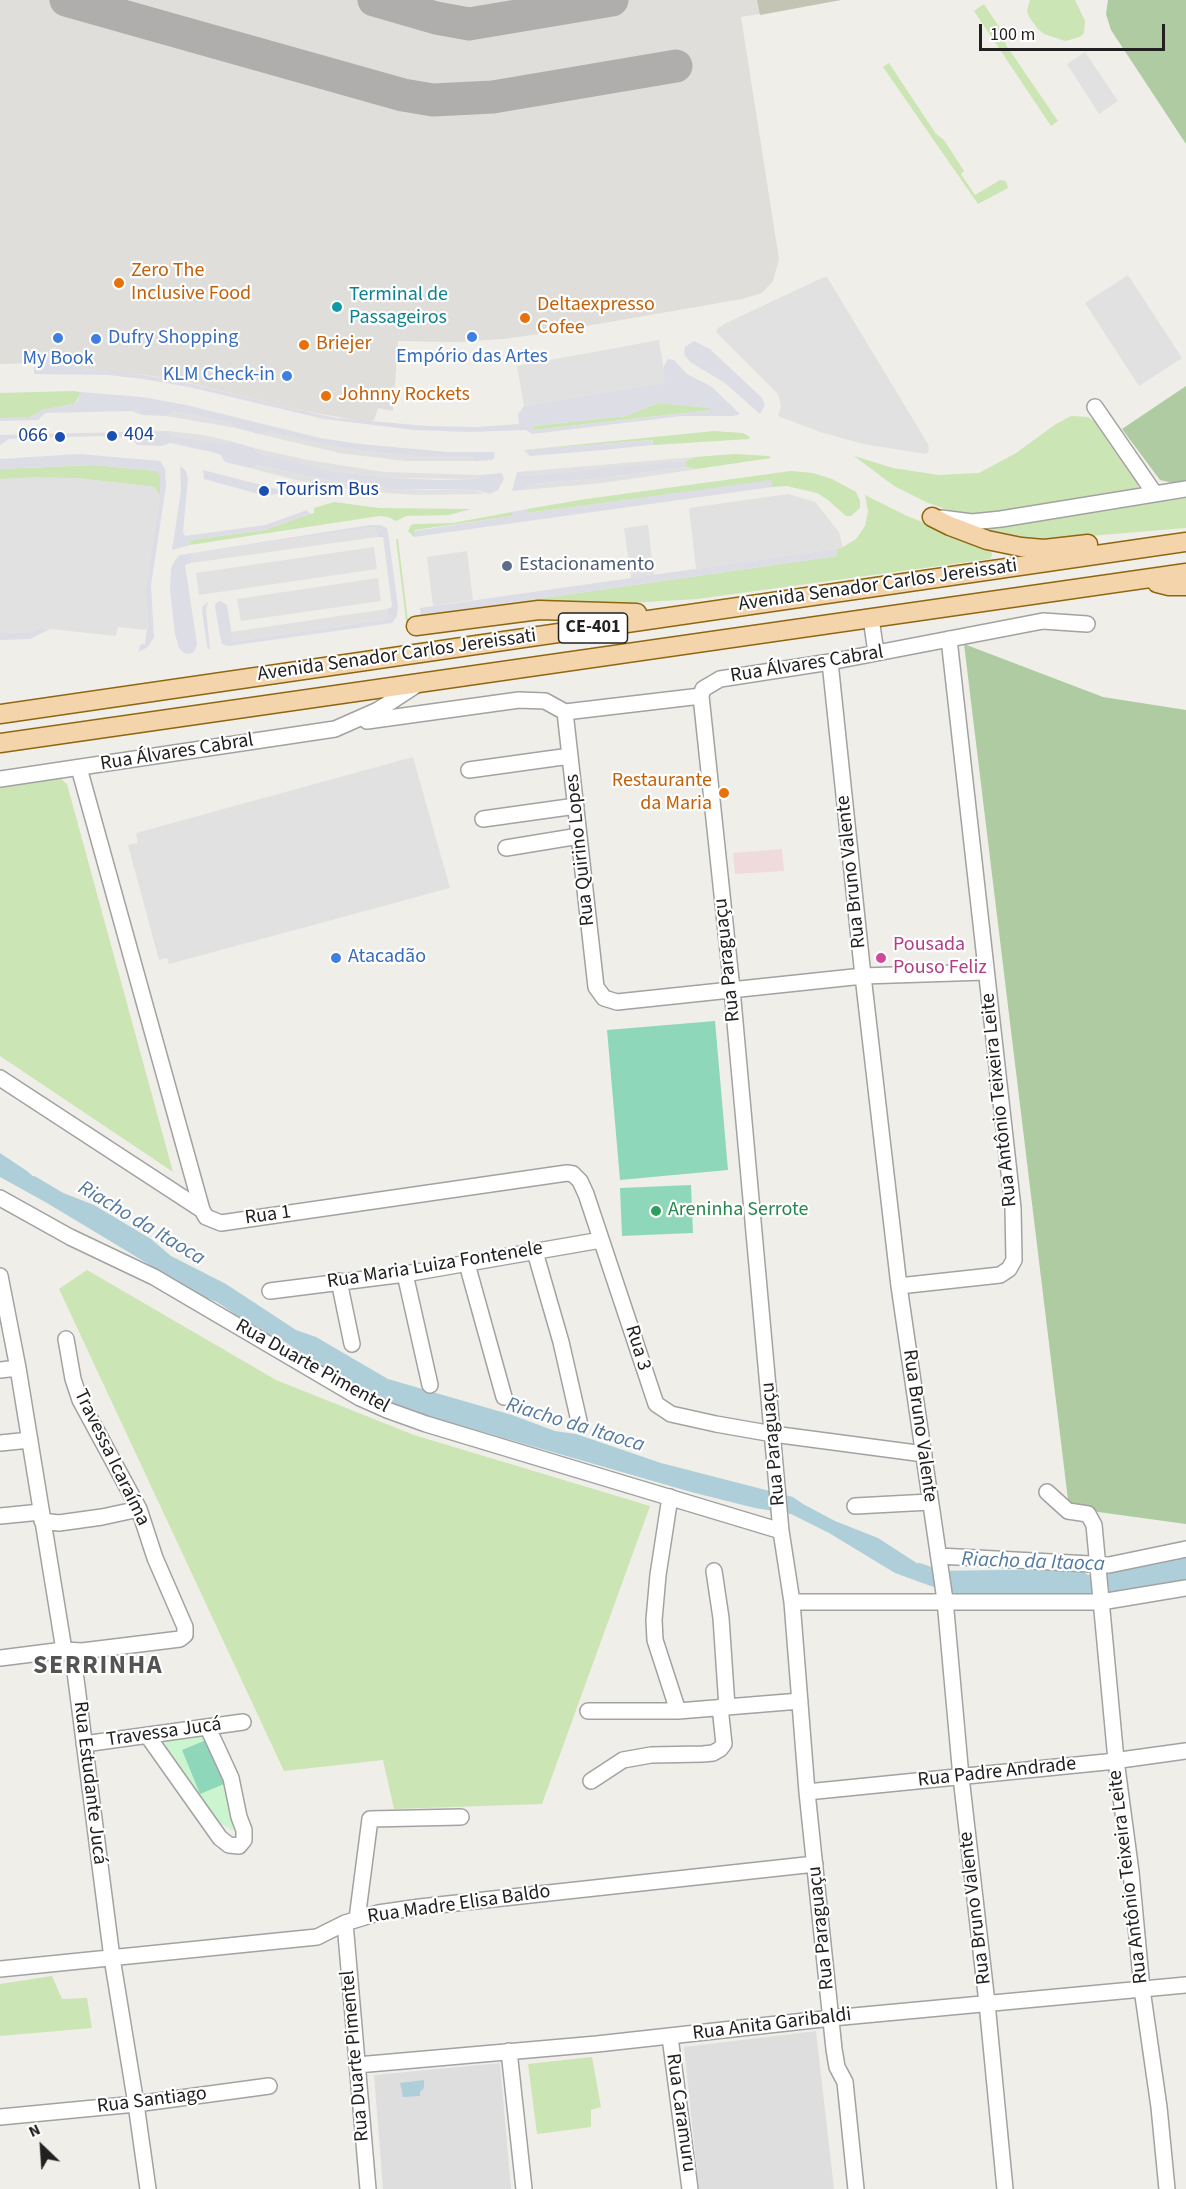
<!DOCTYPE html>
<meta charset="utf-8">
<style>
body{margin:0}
#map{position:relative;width:1186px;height:2189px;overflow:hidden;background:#f0eee9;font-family:"Source Sans 3",sans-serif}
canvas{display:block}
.north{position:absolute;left:12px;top:2117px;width:60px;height:60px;-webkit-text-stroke:4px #fff;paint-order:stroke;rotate:335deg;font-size:16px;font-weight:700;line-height:24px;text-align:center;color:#212121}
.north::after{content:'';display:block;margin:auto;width:21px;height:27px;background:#212121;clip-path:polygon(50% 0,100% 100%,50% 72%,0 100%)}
.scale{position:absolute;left:979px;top:24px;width:186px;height:27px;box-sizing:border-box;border:3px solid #212121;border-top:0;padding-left:8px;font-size:18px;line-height:21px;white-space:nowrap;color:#212121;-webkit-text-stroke:4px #fff;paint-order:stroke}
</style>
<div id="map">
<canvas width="1186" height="2189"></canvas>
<div class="north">N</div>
<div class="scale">100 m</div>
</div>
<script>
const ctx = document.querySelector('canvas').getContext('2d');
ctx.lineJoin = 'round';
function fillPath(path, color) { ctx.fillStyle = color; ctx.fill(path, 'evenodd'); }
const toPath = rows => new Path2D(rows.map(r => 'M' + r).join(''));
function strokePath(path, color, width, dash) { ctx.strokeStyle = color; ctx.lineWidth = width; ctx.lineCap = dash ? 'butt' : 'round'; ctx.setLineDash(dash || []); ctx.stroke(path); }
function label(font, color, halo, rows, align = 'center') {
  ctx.font = font + ' "Source Sans 3",sans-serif'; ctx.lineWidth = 4.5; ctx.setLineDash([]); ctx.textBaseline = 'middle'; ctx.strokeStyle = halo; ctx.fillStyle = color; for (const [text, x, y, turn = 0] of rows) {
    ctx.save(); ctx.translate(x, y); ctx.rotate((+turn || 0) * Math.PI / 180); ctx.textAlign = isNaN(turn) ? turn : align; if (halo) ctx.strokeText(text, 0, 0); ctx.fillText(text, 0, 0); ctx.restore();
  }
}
fillPath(toPath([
 [816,2031,834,2189,699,2189,684,2047],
 [500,2063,511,2189,383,2189,374,2075]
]), '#dfdede');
fillPath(toPath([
 [782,849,784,871,735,874,733,853]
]), '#efdbda');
fillPath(toPath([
 [0,0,841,0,741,17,779,259,773,281,762,293,742,299,546,333,503,339,457,342,398,341,393,411,378,408,374,420,366,422,294,409,190,383,146,375,90,369,75,366,34,363,0,364]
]), '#dfdeda');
fillPath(toPath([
 [757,0,841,0,760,15]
]), '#c4c4b5');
fillPath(toPath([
 [1030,0,1075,0,1085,21,1084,33,1080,37,1065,41,1044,34,1038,29,1029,17,1027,10],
 [984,4,1003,33,1006,45,1058,121,1051,126,974,11],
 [889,63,936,134,944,140,964,171,961,174,975,195,1000,180,1006,181,1008,188,978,204,883,67],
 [74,391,80,392,80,395,74,404,42,410,28,418,0,418,0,393],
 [658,403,710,408,711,410,534,430,534,426,626,416],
 [1071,416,1088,417,1097,423,1138,476,1138,488,992,516,958,514,926,502,894,486,854,456,893,468,939,475,979,473,1016,453,1056,424],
 [714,431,743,433,750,437,749,439,653,445,652,440,524,450],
 [735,454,769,456,771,458,697,469,686,467,686,461,695,457],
 [94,465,157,471,160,475,160,496,154,487,76,478,0,479,0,469],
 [791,471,813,473,832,479,856,492,860,501,860,508,851,516,846,516,828,500,817,493,787,486,772,487,771,481,527,513,527,509,586,499],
 [865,495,907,516,988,548,991,550,992,555,990,559,697,599,579,606,425,619,424,615,837,556,836,549,843,547,856,539,865,526,868,511],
 [1186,498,1186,528,1030,541,964,525,987,525],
 [334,502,379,508,471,509,449,515,406,516,396,521,388,517,379,516,190,545,190,540,264,530,310,514,314,513,314,508],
 [512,512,512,516,415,530,414,537,408,531,411,525,415,524,453,523],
 [396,539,398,539,408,621,406,621],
 [60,778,67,784,173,1172,0,1056,0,787],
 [87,1270,276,1380,414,1435,650,1506,542,1804,394,1809,383,1760,284,1771,59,1289],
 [52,1976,62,1999,87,1998,92,2028,0,2036,0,1984],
 [592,2057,601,2107,591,2110,591,2127,537,2134,528,2064]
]), '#cce5b4');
fillPath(toPath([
 [1108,0,1186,0,1186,144,1111,30,1106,14],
 [1186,386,1186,482,1177,484,1160,480,1122,429],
 [964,644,1103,697,1186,710,1186,1524,1069,1508]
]), '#aecba2');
fillPath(toPath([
 [209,1735,228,1784,236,1832,219,1823,200,1804,160,1741]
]), '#cbf5cf');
fillPath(toPath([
 [715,1021,728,1170,620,1180,607,1030],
 [691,1185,693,1233,622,1236,620,1188],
 [206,1740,224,1784,200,1794,182,1750]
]), '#8fd7bb');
fillPath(toPath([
 [1085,52,1118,101,1099,114,1067,64],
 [1128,275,1182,358,1139,386,1085,303],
 [827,277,928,444,929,451,926,454,863,444,820,432,778,416,781,406,778,394,716,332,718,328,726,323,822,278],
 [659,340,666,383,524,406,517,366],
 [174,411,233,423,236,428,166,416],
 [265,430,328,445,363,451,415,456,471,456,476,461,405,461,339,453,259,434],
 [168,431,203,435,230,441,224,445,171,436],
 [254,448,308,460,384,472,481,475,477,479,474,479,390,478,332,471,290,462,260,454],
 [695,457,686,461,662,464,522,476,517,472],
 [258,465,325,480,370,487,427,490,473,489,484,494,416,495,360,491,296,480,250,468],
 [686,467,698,469,603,483,523,490,531,484,592,479],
 [34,477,76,478,155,487,160,496,145,592,148,622,146,630,118,627,116,636,41,628,32,632,0,633,0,479],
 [788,494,815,502,839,532,843,548,696,569,689,508],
 [648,525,654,575,631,578,624,528],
 [375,527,377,537,191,563,191,554],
 [374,547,377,569,199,595,196,573],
 [467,551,473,600,433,606,427,557],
 [378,578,381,601,241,621,237,599],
 [387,609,388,619,233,642,231,632],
 [413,757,450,888,169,964,167,958,159,960,128,845,138,843,136,833]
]), '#e1e1e1');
fillPath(toPath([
 [694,341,710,349,762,398,765,405,760,414,725,383,690,362,684,354,685,347],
 [668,359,674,360,687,374,712,387,740,414,734,416,682,416,532,434,526,430,470,432,415,430,324,419,189,387,143,379,108,375,34,374,34,363,75,366,90,369,124,372,180,381,294,409,337,418,427,426,477,427,519,424,518,414,524,406,665,383,663,368],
 [658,403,710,408,711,410,534,430,534,426,626,416],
 [80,392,142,397,186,405,320,438,360,444,448,452,494,452,495,457,492,460,476,461,471,456,415,456,363,451,328,445,266,431,259,434,236,428,232,423,174,411,166,416,142,415,132,411,45,413,38,420,0,421,0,418,30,417,42,410,74,404,78,400],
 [168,431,171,436,224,444,230,441,254,448,260,454,332,471,390,478,440,480,477,479,481,475,502,473,504,479,498,490,490,494,473,489,394,489,325,480,258,465,250,468,225,462,221,455,212,452,170,443,162,446,137,445,131,438,98,436,9,439,0,445,0,435],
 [651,440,653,445,603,450,530,456,524,450],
 [79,454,160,461,165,469,166,486,151,585,154,637,148,647,138,652,141,644,145,644,148,622,145,592,160,496,160,476,157,471,94,465,0,469,0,459],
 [686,461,686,467,592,479,531,484,523,490,512,491,517,472,523,476],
 [180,466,186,471,188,479,183,532,185,536,265,525,307,510,310,514,264,530,190,540,190,545,172,550,181,491],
 [203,470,277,489,281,493,266,496,204,479],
 [771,480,772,487,414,537,414,531,512,516,512,512,527,509,528,513],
 [370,525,380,525,387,528,388,532,398,607,397,616,392,623,229,646,222,644,220,635,215,607,216,603,220,601,227,605,233,642,388,619,387,609,392,607,383,537,377,537,375,527,191,554,191,563,185,565,197,644,194,652,189,654,184,653,179,648,175,634,170,590,171,568,175,560,180,555],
 [836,549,837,556,425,615,425,619,421,617,420,608],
 [208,602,206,609,210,649,209,650,207,646,202,611,203,606],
 [41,628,50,629,30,639,0,640,0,633,32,632]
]), '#dddde6');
fillPath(toPath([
 [0,1153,27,1171,43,1185,94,1205,151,1239,171,1256,226,1284,296,1330,316,1337,388,1379,512,1415,555,1431,576,1434,661,1463,793,1497,803,1504,835,1521,878,1538,929,1571,1079,1569,1088,1575,1109,1574,1125,1567,1186,1555,1186,1584,1145,1593,1113,1592,1089,1595,961,1597,895,1573,829,1533,791,1514,755,1508,691,1492,393,1406,337,1376,285,1342,255,1328,217,1302,203,1297,47,1203,0,1177],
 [424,2080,424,2088,420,2092,420,2096,403,2097,400,2083]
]), '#aecfd9');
strokePath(toPath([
 [34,1178,61,1194],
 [919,1565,937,1571]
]), '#aecfd9', 4);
strokePath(toPath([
 [66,0,403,95,433,100,493,97,676,66],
 [374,0,436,18,469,24,612,0]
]), '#b0aeac', 33);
const minor = toPath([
 [1095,407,1155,494],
 [941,518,972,522,1001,519,1186,489],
 [871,618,876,653],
 [830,662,863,976,899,1286,945,1600,961,1777,987,2003,1005,2189],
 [565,712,596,987,604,998,617,1002,863,976,985,972],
 [367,721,519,700,545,701,565,712,701,696],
 [79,768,202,1210],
 [469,770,570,756],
 [0,779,335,729,378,710,418,684],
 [483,819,576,806],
 [506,848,579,836],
 [0,1078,202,1210,206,1217,221,1223,567,1173,573,1174,580,1181,586,1194,656,1404,671,1414,716,1424,773,1434,924,1454],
 [0,1198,70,1237,154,1277,360,1398,387,1410,426,1424,781,1531],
 [535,1252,561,1342,579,1421],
 [467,1264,504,1397],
 [405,1274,430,1385],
 [0,1276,18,1368,64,1650,73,1656,112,1958,136,2104,148,2189],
 [339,1281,352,1344],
 [899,1286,1000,1275,1009,1269,1014,1260,1013,1208,949,639],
 [270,1291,405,1274,601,1240],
 [0,1370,18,1368],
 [0,1443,30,1440],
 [1047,1492,1068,1511,1088,1514,1094,1525,1116,1760,1131,1872,1142,1989,1159,2107,1167,2189],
 [670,1497,658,1575,654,1620,655,1640,678,1711],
 [855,1506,930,1502],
 [0,1516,41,1512],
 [42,1521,59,1523,102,1517,139,1509],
 [939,1556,1109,1565,1186,1549],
 [714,1571,721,1618,727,1707],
 [792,1602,1101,1602,1186,1588],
 [0,1658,64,1650,82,1651,180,1639,185,1635,185,1627,155,1558,139,1509,80,1400,73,1379,66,1339],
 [588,1711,678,1711,800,1701],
 [147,1735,220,1838,229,1845,239,1846,244,1840,244,1830,239,1817,231,1778,208,1728],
 [84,1744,243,1722],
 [591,1781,623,1760,651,1755,703,1754,713,1753,720,1749,724,1744,720,1707],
 [807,1792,1106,1762,1186,1751],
 [357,1919,370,1819,461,1817],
 [345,1923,368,2189],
 [0,1969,317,1937,345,1923,378,1913,420,1907,815,1864],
 [670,2037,690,2189],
 [509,2051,524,2189],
 [357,2065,597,2044,832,2018,1186,1985],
 [0,2117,136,2104,269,2086],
 [856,2189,845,2082,837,2067,834,2049,807,1792,792,1602,781,1531,732,989,701,696,703,689,720,679,830,662,1043,621,1087,624]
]);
const major = toPath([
 [932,517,950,526,987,540,1021,547,1044,549,1088,544],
 [1157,583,1169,586,1186,586],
 [416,626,539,610,637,613],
 [0,714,1186,542],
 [0,743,1186,573]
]);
strokePath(minor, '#a2a2a2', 18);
strokePath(major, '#8f650f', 21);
strokePath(minor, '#fff', 15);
strokePath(major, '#f3d4ab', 18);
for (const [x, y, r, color] of [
 [119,283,6,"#e8710a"],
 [337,307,6,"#0f9aa8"],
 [525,318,6,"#e8710a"],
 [472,337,6,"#3f7fe0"],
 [58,338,6,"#3f7fe0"],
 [96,339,6,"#3f7fe0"],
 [304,345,6,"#e8710a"],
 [287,376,6,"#3f7fe0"],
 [326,396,6,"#e8710a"],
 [112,436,6,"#1a4fb4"],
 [60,437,6,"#1a4fb4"],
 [264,491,6,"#1a4fb4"],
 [507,566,6,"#5c6f8a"],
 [724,793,6,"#e8710a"],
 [336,958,6,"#3f7fe0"],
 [881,958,6,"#d1479c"],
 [656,1211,6,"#2e9e5b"]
]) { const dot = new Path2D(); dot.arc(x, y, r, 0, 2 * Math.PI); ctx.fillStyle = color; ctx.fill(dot); strokePath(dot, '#fff', 2); }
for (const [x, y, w] of [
 [593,628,69]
]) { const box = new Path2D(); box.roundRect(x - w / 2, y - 15, w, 30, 4.5); ctx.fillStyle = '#fff'; ctx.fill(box); strokePath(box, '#212121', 1.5); }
label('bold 18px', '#212121', null, [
 ["CE-401",593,628]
]);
label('20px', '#c56008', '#fff', [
 ["Zero The",131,272],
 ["Inclusive Food",131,295],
 ["Deltaexpresso",537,306],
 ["Cofee",537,329],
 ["Briejer",316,345],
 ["Johnny Rockets",338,396],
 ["Restaurante",712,782,"right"],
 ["da Maria",712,805,"right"]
], 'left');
label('20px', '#0d838f', '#fff', [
 ["Terminal de",349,296],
 ["Passageiros",349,319]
], 'left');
label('20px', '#366cbe', '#fff', [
 ["Dufry Shopping",108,339],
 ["Empório das Artes",472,358,"center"],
 ["My Book",58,360,"center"],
 ["KLM Check-in",275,376,"right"],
 ["Atacadão",348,958]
], 'left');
label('20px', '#164399', '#fff', [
 ["404",124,436],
 ["066",48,437,"right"],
 ["Tourism Bus",276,491]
], 'left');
label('20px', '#4e5e75', '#fff', [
 ["Estacionamento",519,566]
], 'left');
label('20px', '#212121', '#fff', [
 ["Avenida Senador Carlos Jereissati",878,586,-8],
 ["Avenida Senador Carlos Jereissati",397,656,-8],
 ["Rua Álvares Cabral",807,665,-9],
 ["Rua Álvares Cabral",177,753,-9],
 ["Rua Quirino Lopes",581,850,-96],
 ["Rua Bruno Valente",852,872,-96],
 ["Rua Paraguaçu",728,960,-96],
 ["Rua Antônio Teixeira Leite",1000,1100,-96],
 ["Rua 1",268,1216,-8],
 ["Rua Maria Luiza Fontenele",435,1266,-9],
 ["Rua 3",637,1348,73],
 ["Rua Duarte Pimentel",312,1367,29],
 ["Rua Bruno Valente",919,1426,82],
 ["Rua Paraguaçu",774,1444,-95],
 ["Travessa Icaraíma",111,1458,64],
 ["Travessa Jucá",164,1733,-8],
 ["Rua Padre Andrade",997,1773,-6],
 ["Rua Estudante Jucá",89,1783,83],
 ["Rua Antônio Teixeira Leite",1129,1877,-97],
 ["Rua Madre Elisa Baldo",459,1905,-8],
 ["Rua Bruno Valente",976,1908,-97],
 ["Rua Paraguaçu",822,1928,-96],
 ["Rua Anita Garibaldi",772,2025,-7],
 ["Rua Duarte Pimentel",356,2056,-95],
 ["Rua Santiago",152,2101,-7],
 ["Rua Caramuru",680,2113,82]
]);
label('20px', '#b23c85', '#fff', [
 ["Pousada",893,946],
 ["Pouso Feliz",893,969]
], 'left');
label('20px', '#27864d', '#fff', [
 ["Areninha Serrote",668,1211]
], 'left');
label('italic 21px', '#537aa0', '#fff', [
 ["Riacho da Itaoca",141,1224,31],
 ["Riacho da Itaoca",575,1426,17],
 ["Riacho da Itaoca",1033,1563,2]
]);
ctx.letterSpacing = '1.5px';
label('bold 26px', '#545454', '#fff', [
 ["SERRINHA",98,1667]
]);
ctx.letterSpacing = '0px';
</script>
